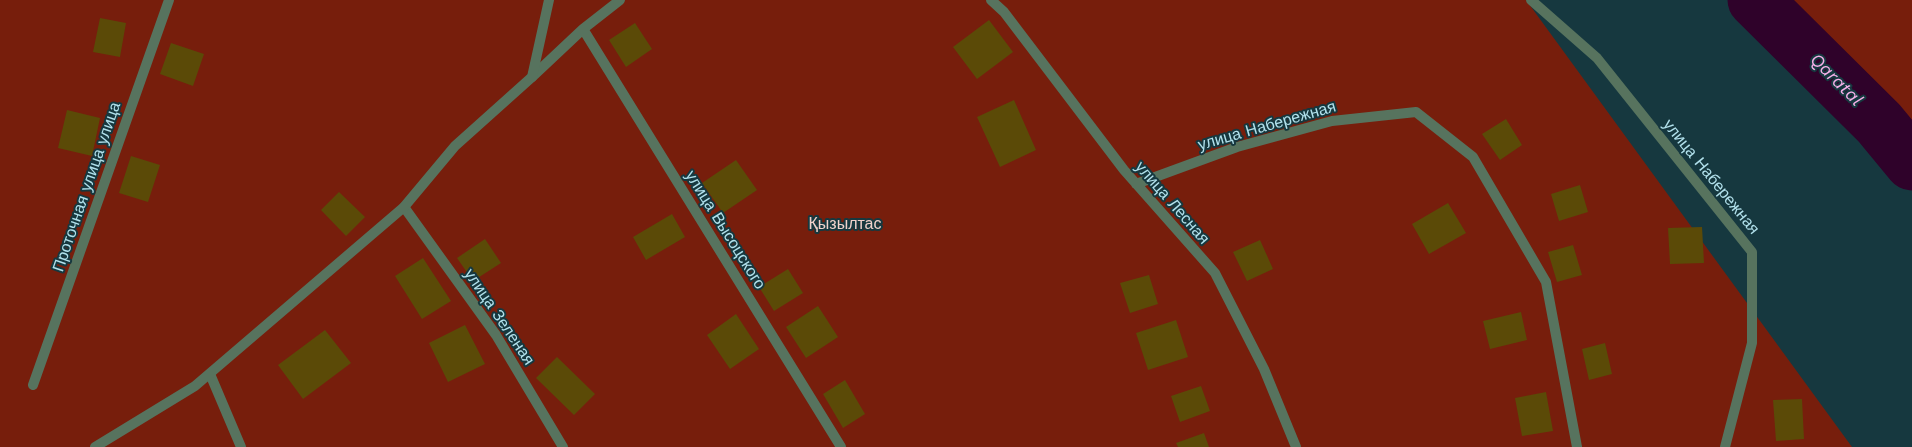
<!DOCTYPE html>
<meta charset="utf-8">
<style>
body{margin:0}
canvas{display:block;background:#16383f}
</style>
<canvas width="1912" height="447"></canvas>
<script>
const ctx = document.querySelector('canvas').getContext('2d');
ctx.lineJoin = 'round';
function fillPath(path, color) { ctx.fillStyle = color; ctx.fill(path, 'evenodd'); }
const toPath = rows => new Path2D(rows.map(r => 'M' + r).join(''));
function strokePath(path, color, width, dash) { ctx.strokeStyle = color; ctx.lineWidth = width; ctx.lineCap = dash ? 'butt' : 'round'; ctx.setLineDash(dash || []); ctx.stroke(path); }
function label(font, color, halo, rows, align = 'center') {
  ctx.font = font + ' "Work Sans",sans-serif'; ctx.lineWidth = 4; ctx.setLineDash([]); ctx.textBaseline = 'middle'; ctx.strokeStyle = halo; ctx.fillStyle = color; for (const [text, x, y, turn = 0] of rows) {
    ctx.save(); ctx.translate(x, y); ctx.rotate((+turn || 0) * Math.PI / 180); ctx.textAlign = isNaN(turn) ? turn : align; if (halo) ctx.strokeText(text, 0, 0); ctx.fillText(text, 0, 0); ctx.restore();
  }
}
fillPath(toPath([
 [0,0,1526,0,1852,447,0,447],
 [1778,0,1912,0,1912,133]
]), '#771e0c');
strokePath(toPath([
 [1755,0,1879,123,1912,163]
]), '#2f022a', 55);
fillPath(toPath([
 [100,18,126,23,120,57,93,52],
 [989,20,1013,52,977,79,953,47],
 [635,23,652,49,626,67,609,40],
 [171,43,204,54,193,86,160,74],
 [1014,100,1036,150,1000,167,977,117],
 [67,110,100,118,92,156,58,148],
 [1506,119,1522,145,1500,160,1482,134],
 [131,156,160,165,148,202,119,193],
 [736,160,757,190,723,213,702,183],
 [1580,185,1588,212,1559,221,1551,194],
 [339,192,365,217,346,236,321,210],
 [1448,203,1466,233,1429,254,1412,224],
 [672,214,685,237,646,260,633,237],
 [1702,227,1704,263,1670,264,1668,228],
 [485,239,501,263,473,281,457,258],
 [1260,240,1273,269,1247,281,1233,252],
 [1573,245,1582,275,1557,282,1548,252],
 [423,258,451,301,422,319,395,276],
 [788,269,803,293,774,311,759,287],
 [1149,275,1158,304,1130,313,1120,283],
 [818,306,838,337,806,358,786,327],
 [1521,312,1527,340,1490,349,1483,321],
 [736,314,759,349,730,369,707,335],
 [1176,320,1188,357,1148,370,1136,333],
 [465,325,485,364,448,382,429,343],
 [325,330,351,363,303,399,278,365],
 [1605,343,1612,374,1589,380,1582,349],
 [557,357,595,394,574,415,536,378],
 [845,380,865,414,843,428,823,394],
 [1201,386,1210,411,1180,422,1171,396],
 [1546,392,1553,431,1522,436,1515,398],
 [1802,399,1804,439,1776,441,1773,400],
 [1204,433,1209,447,1178,447,1176,443]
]), '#5b4a07');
strokePath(toPath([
 [991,0,1004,12,1124,170,1215,273,1264,369,1296,447],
 [1531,0,1597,58,1752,252,1752,343,1725,447],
 [583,29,841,447],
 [532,77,583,29,620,0],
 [1136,184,1237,147,1332,121,1416,112,1473,157,1546,282,1577,447],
 [404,207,496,335,563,447],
 [210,374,241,447],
 [33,385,169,0]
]), '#57735e', 10);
strokePath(toPath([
 [95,447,195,386,404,207,455,146,532,77,549,0]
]), '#57735e', 10);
label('16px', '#b2e1ec', '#16383f', [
 ["улица Набережная",1267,126,-16],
 ["улица Набережная",1711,177,51],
 ["Проточная улица улица",87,187,-71],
 ["улица Лесная",1172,203,49],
 ["улица Высоцского",725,230,58],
 ["улица Зеленая",499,317,56]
]);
label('16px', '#f1d2cb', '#16383f', [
 ["Қызылтас",845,224]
]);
label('italic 18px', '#f6b0e9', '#16383f', [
 ["Qaratal",1836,80,45]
]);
</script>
